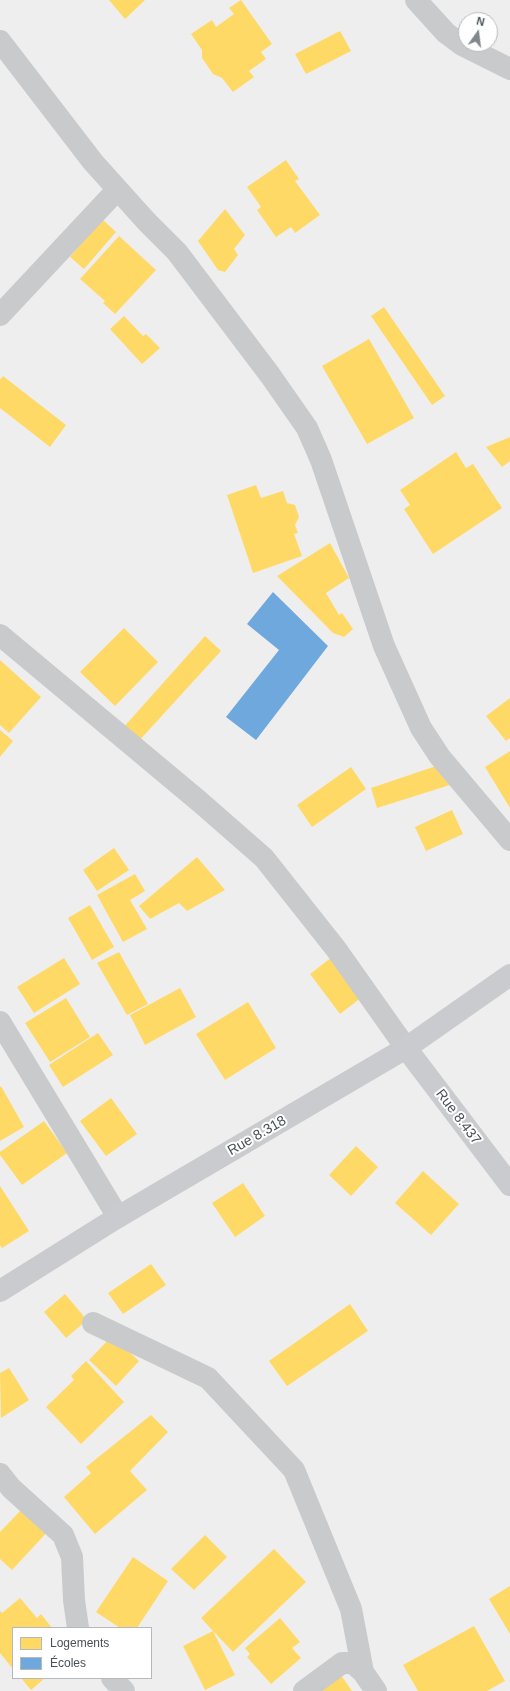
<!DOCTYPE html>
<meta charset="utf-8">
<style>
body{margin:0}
#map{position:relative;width:510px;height:1691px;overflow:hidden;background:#efeeee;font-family:Helvetica,sans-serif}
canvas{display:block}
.legend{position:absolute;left:12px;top:1627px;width:140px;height:52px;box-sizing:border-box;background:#fff;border:1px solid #b6b9bc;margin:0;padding:5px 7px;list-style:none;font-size:12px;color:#485058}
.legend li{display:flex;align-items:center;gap:8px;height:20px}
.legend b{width:20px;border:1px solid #b6b9bc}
.north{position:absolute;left:458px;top:12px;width:40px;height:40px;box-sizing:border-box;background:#fff;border:1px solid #b6b9bc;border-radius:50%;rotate:14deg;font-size:11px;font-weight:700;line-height:16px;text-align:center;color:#485058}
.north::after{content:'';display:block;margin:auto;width:14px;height:18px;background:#82878c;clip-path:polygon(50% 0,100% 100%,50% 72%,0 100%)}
</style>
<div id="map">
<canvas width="510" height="1691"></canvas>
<ul class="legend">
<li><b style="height:11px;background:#ffd966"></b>Logements</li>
<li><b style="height:11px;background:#6fa8dc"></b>Écoles</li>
</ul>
<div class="north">N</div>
</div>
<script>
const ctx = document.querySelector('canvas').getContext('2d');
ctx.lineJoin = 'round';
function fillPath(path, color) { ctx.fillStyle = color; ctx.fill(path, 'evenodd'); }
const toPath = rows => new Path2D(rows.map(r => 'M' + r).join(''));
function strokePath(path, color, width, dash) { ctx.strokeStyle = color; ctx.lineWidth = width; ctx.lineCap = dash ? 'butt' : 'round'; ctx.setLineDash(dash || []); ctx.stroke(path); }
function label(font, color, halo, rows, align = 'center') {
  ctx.font = font + ' Helvetica,sans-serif'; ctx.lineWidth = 4; ctx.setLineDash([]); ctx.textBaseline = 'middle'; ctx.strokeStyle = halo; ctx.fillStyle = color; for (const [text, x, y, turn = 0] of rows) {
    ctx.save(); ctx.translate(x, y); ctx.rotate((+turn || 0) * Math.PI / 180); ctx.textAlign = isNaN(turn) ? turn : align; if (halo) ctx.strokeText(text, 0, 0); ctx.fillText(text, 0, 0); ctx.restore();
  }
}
fillPath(toPath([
 [109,0,145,0,125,19],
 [241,0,272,44,261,52,266,59,249,71,254,77,233,92,222,78,213,74,202,58,202,50,191,34,212,20,216,27,234,14,229,8],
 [340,31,351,51,306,74,295,54],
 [286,160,299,179,295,181,320,215,295,233,291,227,276,237,257,210,261,207,247,187],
 [225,209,245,235,234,249,238,255,225,272,218,270,198,241],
 [102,219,116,232,84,269,70,257],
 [119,236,156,270,115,314,103,303,105,301,80,279],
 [384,307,445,396,432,405,371,316],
 [124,316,143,336,146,334,160,348,142,364,110,329],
 [369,339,414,418,367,444,322,366],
 [3,376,66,425,50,447,0,408,0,380],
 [510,437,510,461,502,467,486,447],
 [456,452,466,468,473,464,502,508,433,554,404,509,410,505,400,490],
 [256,485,261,498,283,491,287,503,295,505,299,517,295,525,298,533,294,534,302,556,253,573,227,495],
 [330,543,349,578,326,593,339,615,342,613,353,629,344,637,333,633,277,576],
 [124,628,158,662,115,706,80,672],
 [205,636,221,651,137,743,122,729],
 [0,660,41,697,9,733,0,725],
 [510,698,510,738,506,741,486,716],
 [0,730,13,741,0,757],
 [510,751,510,808,485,767],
 [442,764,453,784,377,808,371,788],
 [351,767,366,789,312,827,297,805],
 [452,810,463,834,426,851,415,827],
 [114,848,129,870,97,891,83,870],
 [197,857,225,890,187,911,179,903,150,919,139,906],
 [135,874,145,891,130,900,147,929,123,942,97,895],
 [90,905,114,947,92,960,68,918],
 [119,952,148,1004,127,1015,97,963],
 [336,954,366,994,340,1014,310,974],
 [64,958,80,984,34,1013,17,987],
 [180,988,196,1017,145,1045,130,1015],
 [66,998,90,1037,50,1062,25,1023],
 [248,1002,276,1048,225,1080,196,1034],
 [98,1033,113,1055,63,1087,49,1065],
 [1,1086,24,1127,0,1141,0,1087],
 [111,1098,137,1134,106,1156,80,1121],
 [44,1121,67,1153,22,1185,0,1155,0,1152],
 [356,1146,378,1167,351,1196,329,1175],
 [423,1171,459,1204,431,1235,395,1203],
 [243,1183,265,1216,235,1237,212,1203],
 [0,1186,29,1231,2,1248,0,1245],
 [151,1264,166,1285,123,1314,108,1293],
 [65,1294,87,1320,66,1338,44,1312],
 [350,1304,368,1331,287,1386,269,1361],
 [112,1336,139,1361,116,1386,89,1360],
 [86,1361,124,1402,81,1444,46,1407,74,1380,71,1376],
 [9,1368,29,1400,1,1418,0,1373],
 [151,1415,168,1432,130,1471,147,1490,95,1534,64,1497,91,1473,86,1467],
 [25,1506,50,1529,12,1570,0,1559,0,1532],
 [205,1535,227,1557,194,1590,171,1569],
 [274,1549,306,1582,233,1652,213,1631,235,1675,205,1690,183,1646,213,1631,201,1618],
 [133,1557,168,1581,137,1628,120,1628,96,1612],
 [510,1586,510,1634,489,1599],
 [20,1598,37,1618,41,1614,52,1628,13,1628,13,1669,0,1653,0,1611,2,1613],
 [280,1618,300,1642,292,1648,301,1658,271,1684,247,1657,250,1654,245,1648],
 [474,1626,505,1681,487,1691,418,1691,403,1665],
 [336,1668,352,1691,304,1691],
 [21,1678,45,1678,31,1690]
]), '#ffd966');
fillPath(toPath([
 [273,592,328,646,256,740,226,717,279,650,247,624]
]), '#6fa8dc');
strokePath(toPath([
 [416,0,446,33,462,45,510,69],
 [0,41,93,162,147,222,177,252,270,375,307,428,321,460,384,646,421,728,440,757,510,840],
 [0,315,117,190],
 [0,635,200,802,264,858,336,949,406,1048],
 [0,1022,118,1217],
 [93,1323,208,1378,294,1470,351,1609,363,1672],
 [0,1474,11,1488,63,1535,72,1557,74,1600,78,1628],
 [112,1678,124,1691],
 [304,1691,342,1663,353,1663,363,1672,376,1691]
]), '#c9cacc', 22);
strokePath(toPath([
 [406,1048,510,1185],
 [0,1291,118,1217,406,1048,510,975]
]), '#c9cbce', 22);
label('14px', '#485058', '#fff', [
 ["Rue 8.437",458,1117,53],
 ["Rue 8.318",257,1136,-30]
]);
</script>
